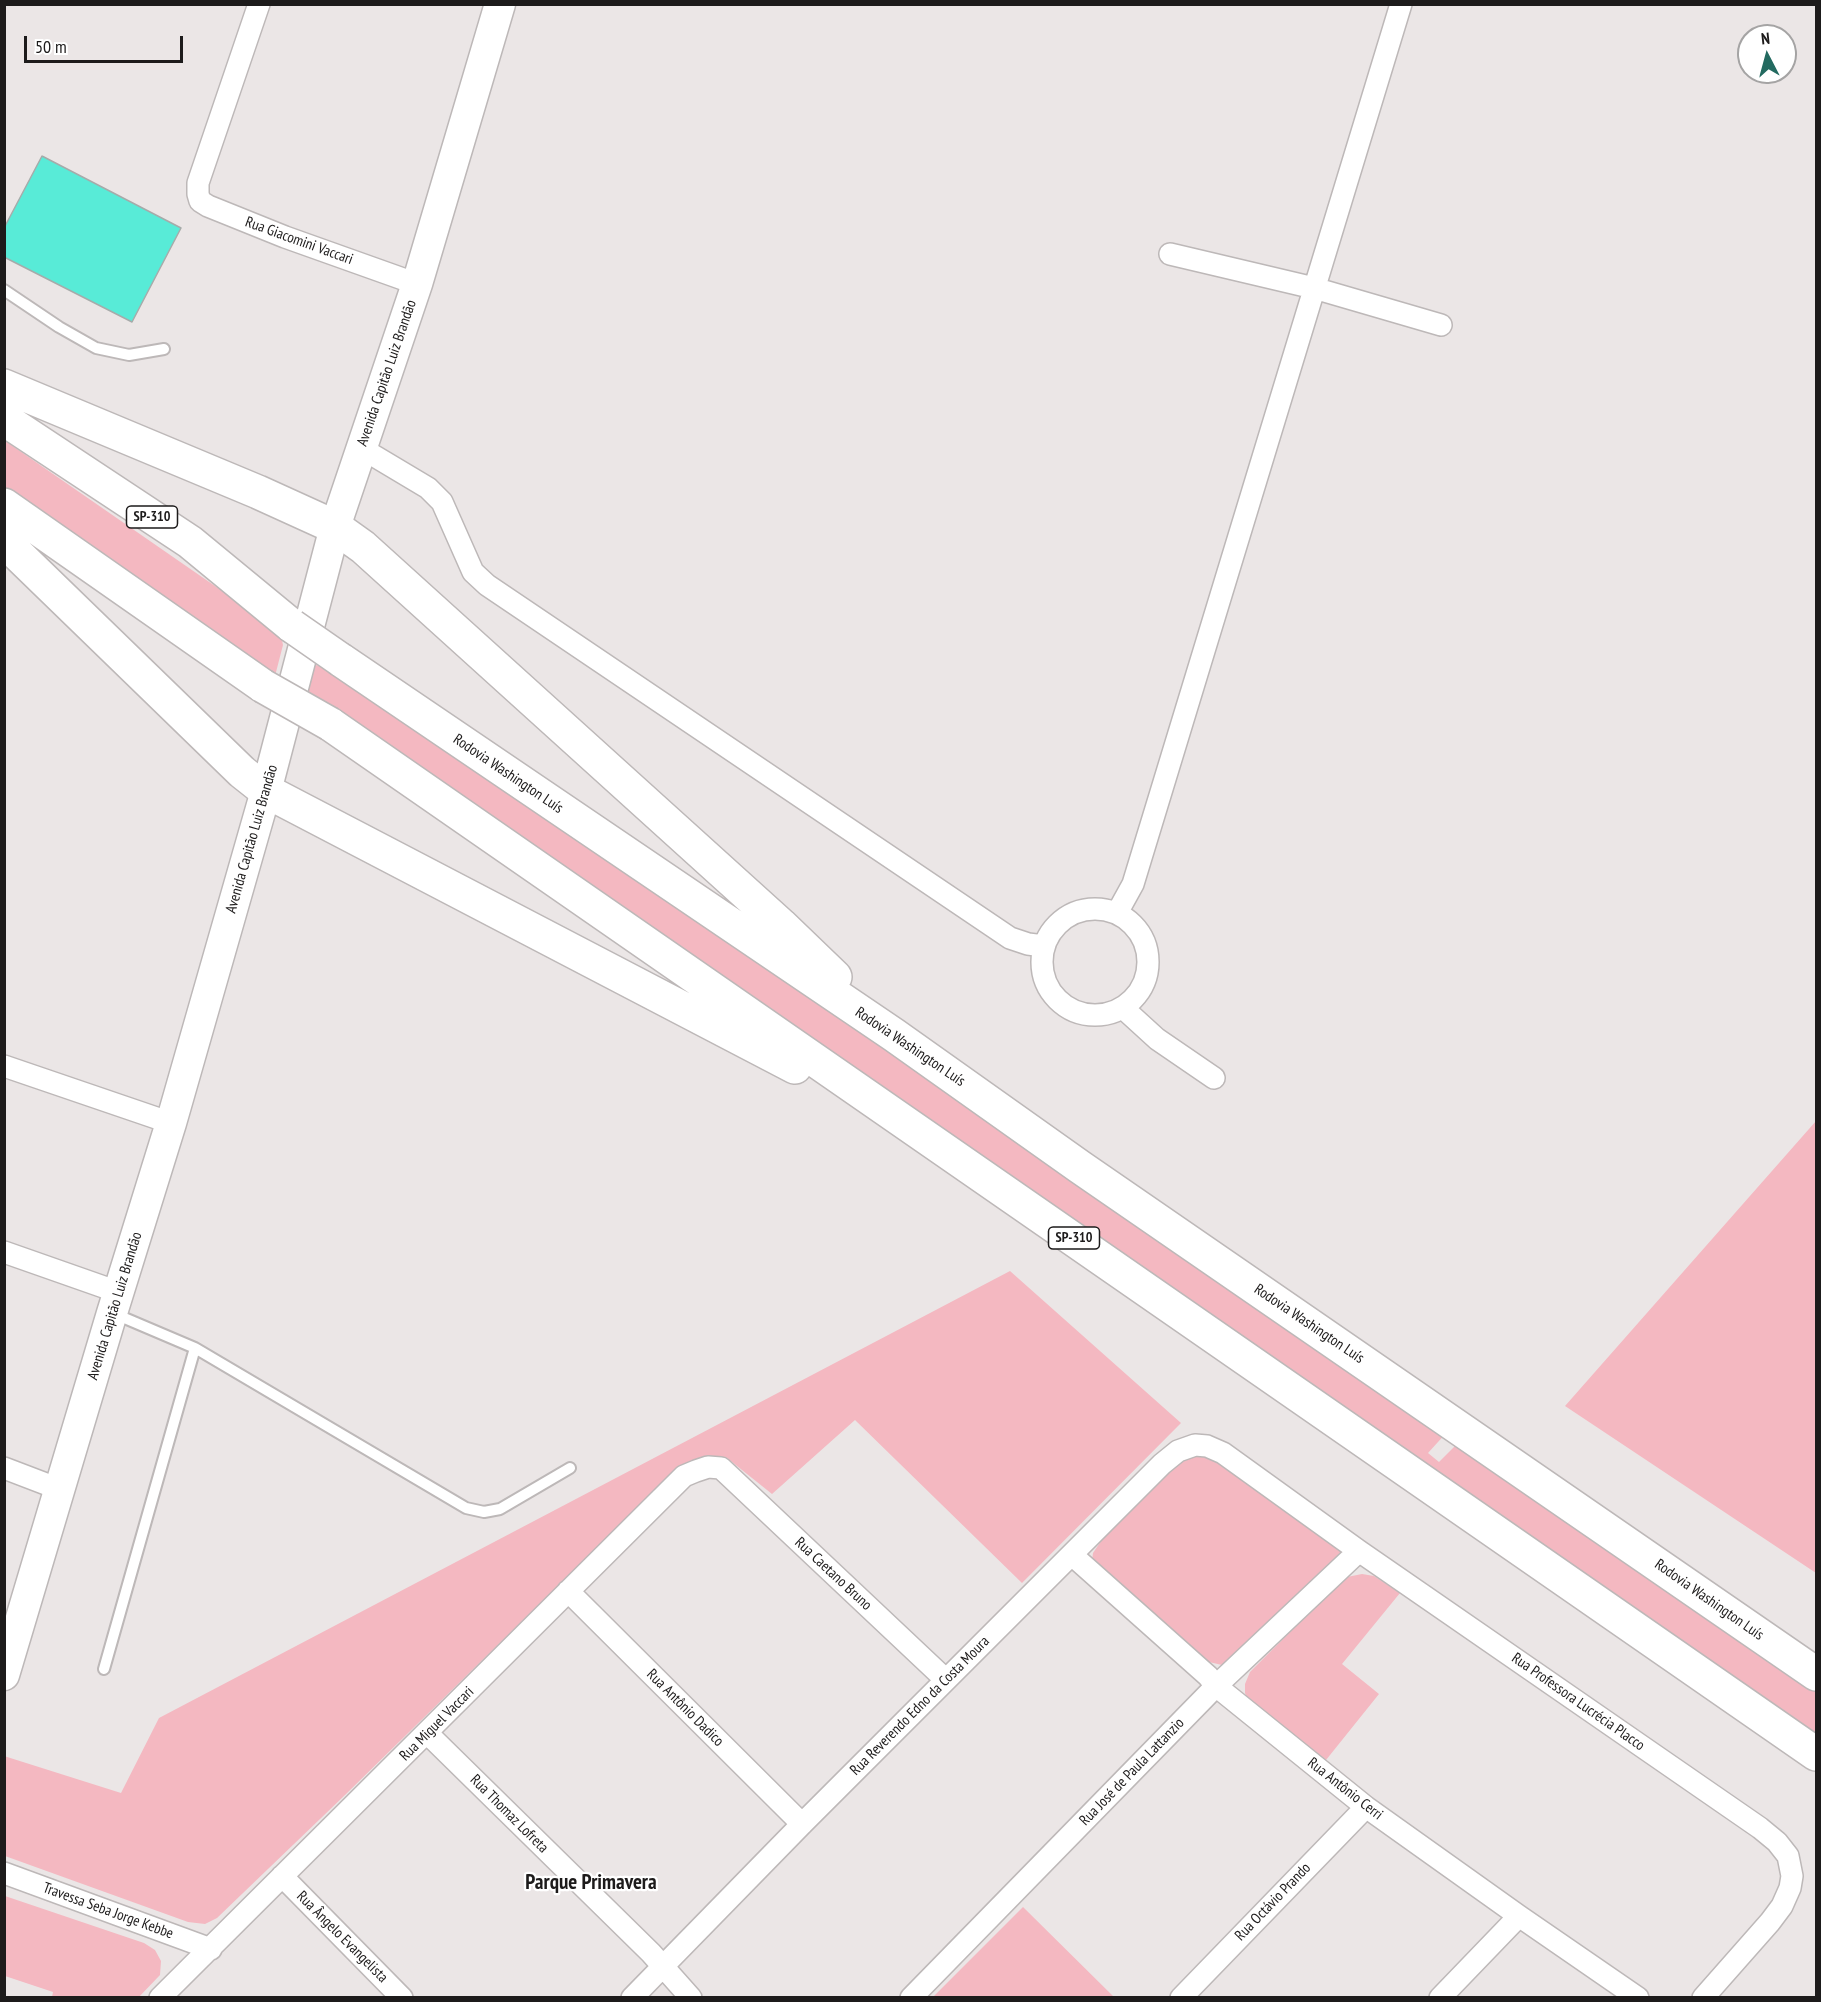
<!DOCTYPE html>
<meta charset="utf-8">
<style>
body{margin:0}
#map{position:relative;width:1821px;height:2002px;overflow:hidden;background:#ebe6e6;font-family:"PT Sans Narrow",sans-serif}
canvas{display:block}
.frame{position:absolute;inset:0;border:6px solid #1d1b1b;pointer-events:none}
.north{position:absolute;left:1737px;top:24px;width:60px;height:60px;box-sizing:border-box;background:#fff;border:2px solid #a5a4a4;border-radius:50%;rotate:354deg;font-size:16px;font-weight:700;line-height:24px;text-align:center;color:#1d1b1b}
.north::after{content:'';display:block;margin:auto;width:21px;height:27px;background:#236a60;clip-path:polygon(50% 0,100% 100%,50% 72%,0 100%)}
.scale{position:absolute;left:24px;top:36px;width:159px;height:27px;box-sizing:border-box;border:3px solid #1d1b1b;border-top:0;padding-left:8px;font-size:18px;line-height:21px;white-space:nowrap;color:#1d1b1b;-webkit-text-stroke:4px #fff;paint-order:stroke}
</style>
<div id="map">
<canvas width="1821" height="2002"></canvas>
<div class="frame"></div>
<div class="north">N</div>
<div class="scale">50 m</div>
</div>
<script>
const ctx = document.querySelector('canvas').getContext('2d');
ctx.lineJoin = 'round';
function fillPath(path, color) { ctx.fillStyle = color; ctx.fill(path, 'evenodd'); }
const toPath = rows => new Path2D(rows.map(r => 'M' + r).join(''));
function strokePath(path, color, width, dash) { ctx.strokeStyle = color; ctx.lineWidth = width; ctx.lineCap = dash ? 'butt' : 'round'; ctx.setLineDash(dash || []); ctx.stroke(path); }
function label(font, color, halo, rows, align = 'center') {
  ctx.font = font + ' "PT Sans Narrow",sans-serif'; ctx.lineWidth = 4.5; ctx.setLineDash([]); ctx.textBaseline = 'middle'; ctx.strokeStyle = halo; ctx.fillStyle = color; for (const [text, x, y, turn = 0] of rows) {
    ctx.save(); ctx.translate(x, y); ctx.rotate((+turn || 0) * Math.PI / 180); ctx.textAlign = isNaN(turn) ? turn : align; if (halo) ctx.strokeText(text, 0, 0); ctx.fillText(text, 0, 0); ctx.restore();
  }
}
fillPath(toPath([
 [4,440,280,631,283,645,275,676,5,489],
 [313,664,335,671,1448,1431,1428,1453,1439,1462,1457,1444,1816,1686,1816,1738,303,696],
 [1816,1121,1816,1573,1565,1406],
 [1010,1271,1181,1423,1022,1583,855,1420,772,1494,727,1458,711,1457,676,1470,345,1795,217,1918,205,1924,188,1922,5,1856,4,1756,121,1793,159,1718],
 [1201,1454,1222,1460,1339,1548,1342,1556,1234,1662,1222,1665,1209,1662,1092,1561,1093,1553,1101,1541,1169,1466,1184,1456],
 [1362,1574,1374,1576,1400,1593,1342,1664,1379,1694,1326,1760,1249,1703,1245,1693,1245,1684,1250,1672,1341,1581,1347,1577],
 [5,1896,144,1943,155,1950,161,1961,160,1975,138,1998,52,1997,53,1992,5,1976],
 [1023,1907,1114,1997,933,1997]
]), '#f4b8c1');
const building = toPath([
 [42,156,181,228,132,322,4,257,4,228,42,156]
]);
fillPath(building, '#58ebd7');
strokePath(building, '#a6abaa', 1.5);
const lane = toPath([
 [4,290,59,327,96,348,129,355,164,349],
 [115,1314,195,1348,466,1508,484,1512,500,1509,570,1468],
 [104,1669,195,1348]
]);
const street = toPath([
 [259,4,198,183,198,194,200,201,208,206,285,237,417,284],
 [1170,254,1314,288,1441,325],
 [361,448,428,488,442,502,473,572,487,585,1010,938,1028,944,1044,946],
 '1042 962a53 53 0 1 1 106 0a53 53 0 1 1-106 0Z',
 [1117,913,1133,884,1401,4],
 [1123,1008,1157,1039,1214,1078],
 [4,1066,171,1123],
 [4,1252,118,1292],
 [4,1468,59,1489],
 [1072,1555,1208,1676,1216,1686,1366,1807,1519,1916,1638,1998],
 [568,1591,802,1824],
 [427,1733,651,1953,691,1998],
 [4,1873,211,1949],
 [282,1876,402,1998],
 [160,1998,684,1476,696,1471,708,1467,721,1468,946,1680],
 [632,1998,802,1824,1162,1464,1178,1451,1195,1445,1207,1446,1223,1453,1359,1551,1760,1828,1777,1842,1788,1856,1792,1876,1790,1888,1782,1906,1770,1922,1703,1998],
 [911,1998,1216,1686,1359,1551],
 [1181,1998,1366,1807],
 [1440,1998,1519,1916]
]);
const secondary = toPath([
 [4,1675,112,1313,171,1123,266,791,335,527,417,284,500,4]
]);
const highway = toPath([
 [4,386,258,492,335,527,363,547,781,925,835,977],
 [4,419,190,542,292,626],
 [4,505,263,686],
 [4,541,242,772,266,791,795,1067],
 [341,660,894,1035,1080,1167,1816,1674],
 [330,724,1816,1754]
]);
strokePath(lane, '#bdb8b8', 14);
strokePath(street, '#bdb8b8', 24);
strokePath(secondary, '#bdb8b8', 33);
strokePath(highway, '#bdb8b8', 36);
strokePath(lane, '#fff', 10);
strokePath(street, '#fff', 21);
strokePath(secondary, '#fff', 30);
strokePath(highway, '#fff', 33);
const highwayBridge = toPath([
 [292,626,341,660],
 [263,686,330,724]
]);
strokePath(highwayBridge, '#bdb8b8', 36, []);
strokePath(highwayBridge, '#fff', 33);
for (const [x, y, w] of [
 [152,517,51],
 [1074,1238,51]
]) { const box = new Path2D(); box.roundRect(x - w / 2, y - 11, w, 22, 4.5); ctx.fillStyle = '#fff'; ctx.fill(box); strokePath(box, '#1d1b1b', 1.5); }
label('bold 14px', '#1d1b1b', null, [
 ["SP-310",152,517],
 ["SP-310",1074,1238]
]);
label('15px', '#1d1b1b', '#fff', [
 ["Rua Giacomini Vaccari",299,241,20],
 ["Avenida Capitão Luiz Brandão",387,373,-71],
 ["Rodovia Washington Luís",508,774,34],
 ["Avenida Capitão Luiz Brandão",252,839,-74],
 ["Rodovia Washington Luís",910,1047,34],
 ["Avenida Capitão Luiz Brandão",115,1306,-73],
 ["Rodovia Washington Luís",1309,1324,34],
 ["Rua Caetano Bruno",833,1574,43],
 ["Rodovia Washington Luís",1709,1600,35],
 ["Rua Professora Lucrécia Placco",1578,1702,35],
 ["Rua Reverendo Edno da Costa Moura",920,1706,-45],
 ["Rua Antônio Dadico",685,1708,45],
 ["Rua Miguel Vaccari",437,1724,-45],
 ["Rua José de Paula Lattanzio",1132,1772,-46],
 ["Rua Antônio Cerri",1345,1789,38],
 ["Rua Thomaz Lofreta",509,1814,45],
 ["Rua Octávio Prando",1273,1902,-46],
 ["Travessa Seba Jorge Kebbe",108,1911,20],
 ["Rua Ângelo Evangelista",342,1937,45]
]);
label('bold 21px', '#1d1b1b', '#fff', [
 ["Parque Primavera",591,1883]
]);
</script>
